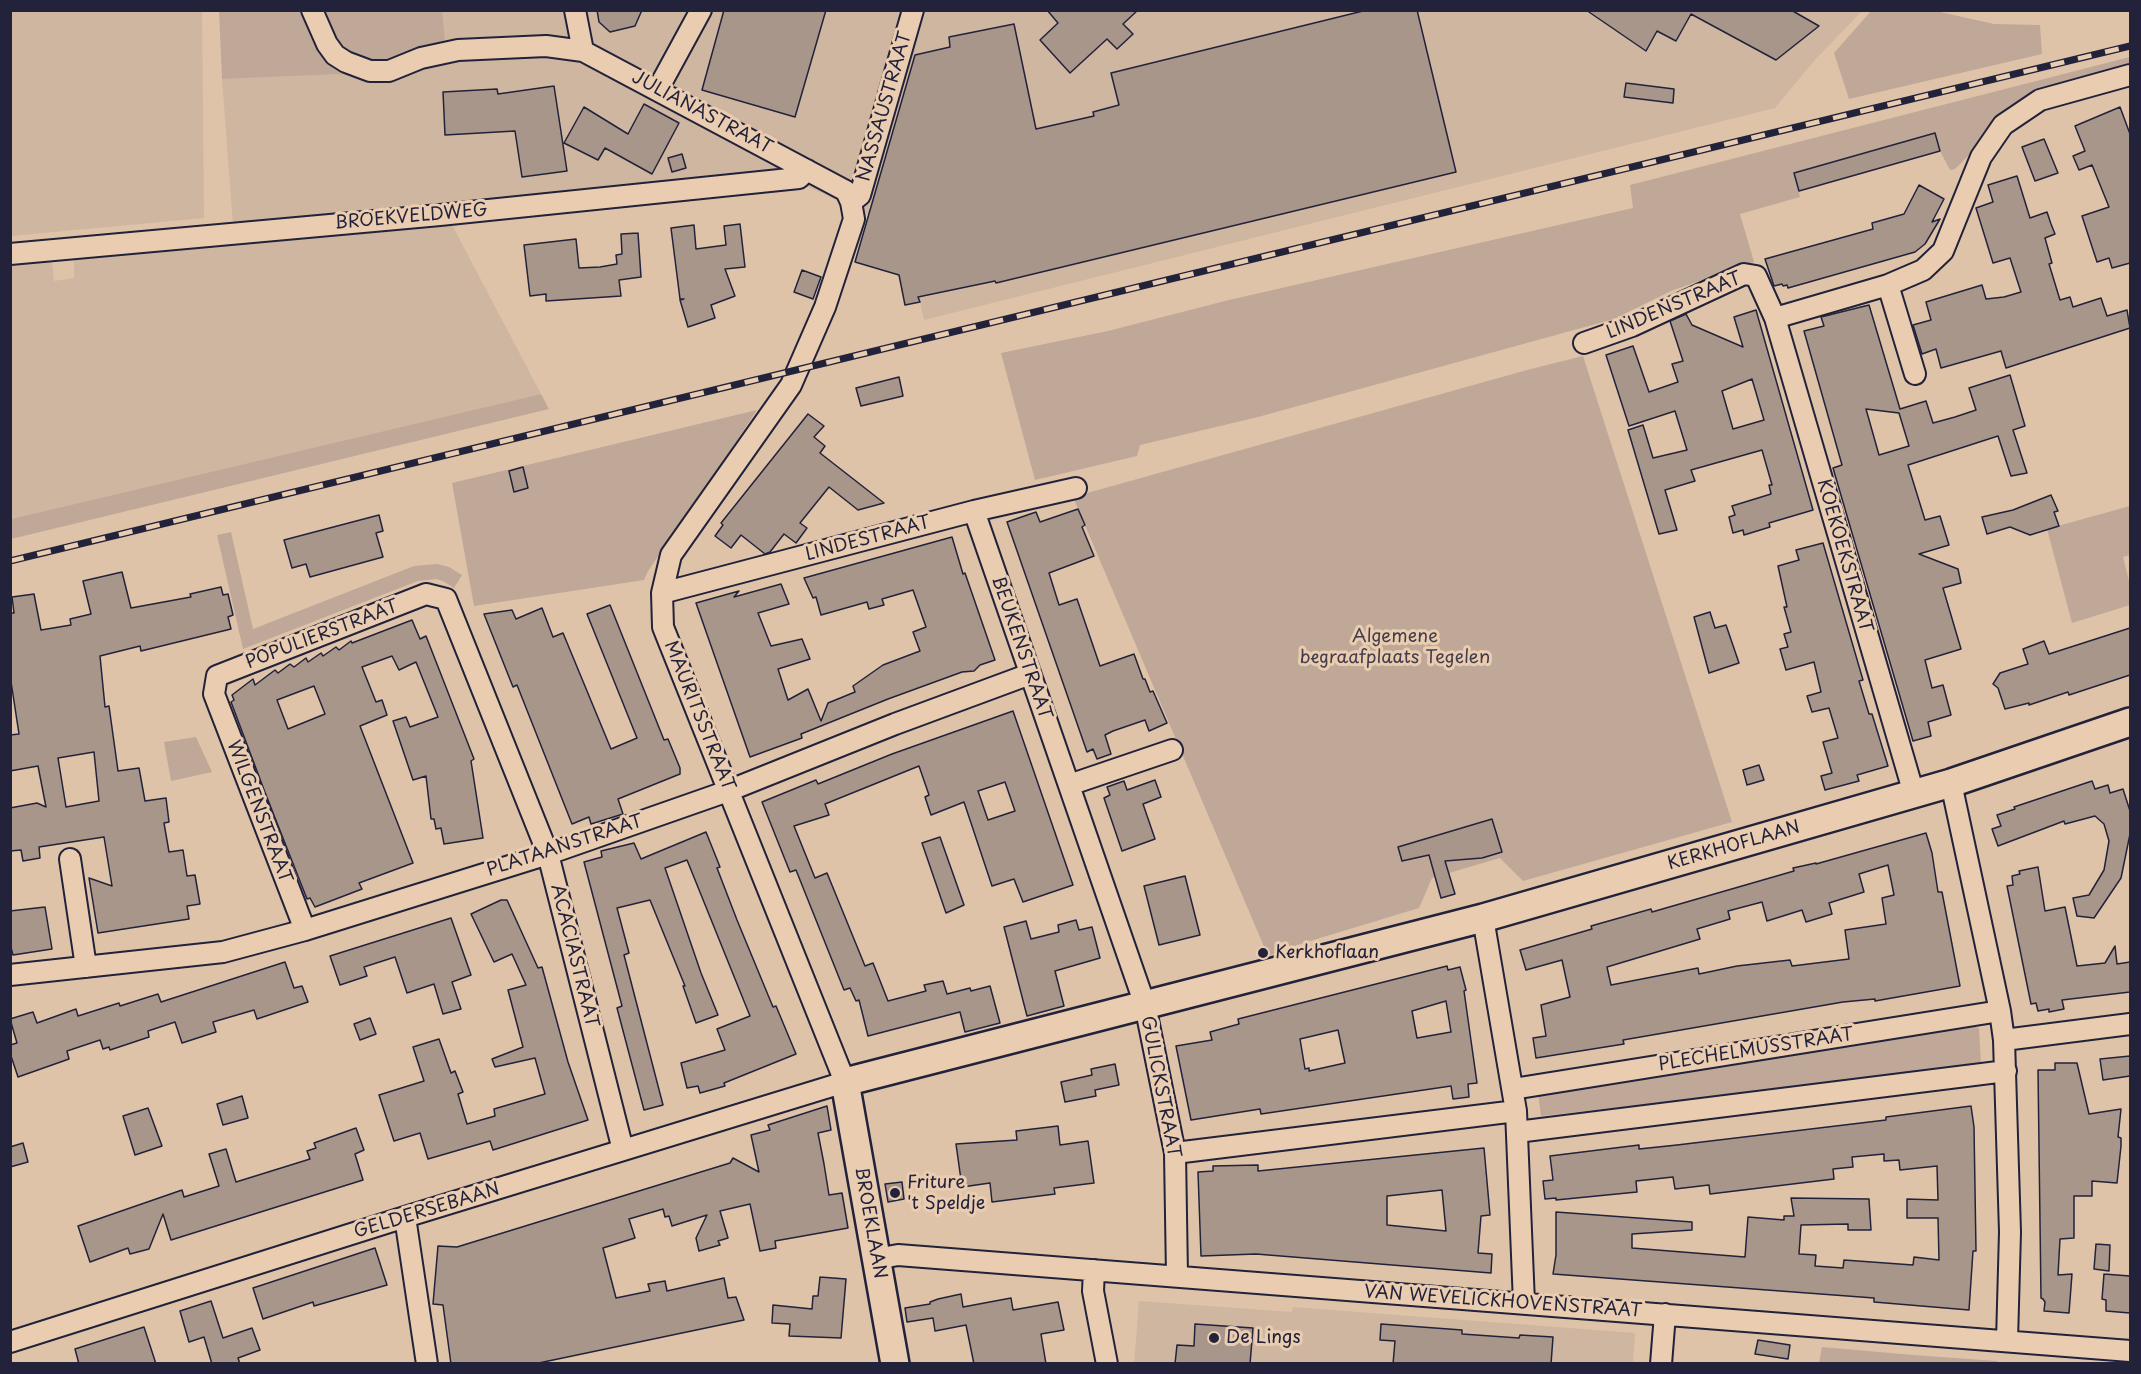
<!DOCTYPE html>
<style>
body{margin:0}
#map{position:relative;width:2141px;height:1374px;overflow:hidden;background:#dec3a9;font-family:"Playpen Sans",sans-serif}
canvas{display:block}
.frame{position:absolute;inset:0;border:12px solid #22223b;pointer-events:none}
</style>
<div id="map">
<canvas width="2141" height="1374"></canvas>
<div class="frame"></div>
</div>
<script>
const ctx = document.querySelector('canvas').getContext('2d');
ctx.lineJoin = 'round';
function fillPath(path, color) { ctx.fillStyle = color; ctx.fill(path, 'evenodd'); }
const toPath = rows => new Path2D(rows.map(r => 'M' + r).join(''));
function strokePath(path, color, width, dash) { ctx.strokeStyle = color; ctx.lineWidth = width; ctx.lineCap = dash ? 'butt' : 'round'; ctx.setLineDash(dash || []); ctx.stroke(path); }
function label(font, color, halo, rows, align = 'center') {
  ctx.font = font + ' "Playpen Sans",sans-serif'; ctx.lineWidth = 6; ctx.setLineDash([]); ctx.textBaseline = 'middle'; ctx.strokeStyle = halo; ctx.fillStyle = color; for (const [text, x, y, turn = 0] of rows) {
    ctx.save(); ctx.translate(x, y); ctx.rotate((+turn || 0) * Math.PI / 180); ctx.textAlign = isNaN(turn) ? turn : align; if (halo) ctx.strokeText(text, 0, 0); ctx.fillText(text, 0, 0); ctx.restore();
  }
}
fillPath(toPath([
 [11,10,202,11,204,218,11,236],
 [345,10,1862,11,1814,61,1775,108,924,320,903,225,863,213,780,173,452,206,233,224,222,79,343,74,357,43],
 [451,223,541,394,11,519,10,265,52,261,54,281,74,278,74,259],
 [1139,1301,1292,1312,1293,1307,1635,1333,1633,1363,1134,1364]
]), '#ceb6a0');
fillPath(toPath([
 [1931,10,1994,24,2040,25,2042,54,1849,99,1834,53,1871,11],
 [219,11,303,11,321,55,333,68,343,74,222,79],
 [325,11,442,11,445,43,390,60,378,63,367,62,347,52,339,43],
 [2130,57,2130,67,2050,86,2009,106,1984,132,1970,154,1955,169,1950,170,1940,151,1794,173,1800,197,1740,214,1754,262,1671,291,1614,319,1258,417,1140,445,1137,456,1035,480,1001,353,1108,331,1229,300,1633,208,1630,185],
 [1583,356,1732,822,1523,881,1500,858,1432,878,1419,908,1297,945,1268,956,1073,497,1527,370],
 [541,394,549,409,11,539,11,519],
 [757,410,709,483,648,571,644,580,474,606,452,483],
 [2130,506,2130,555,2123,557,2130,585,2130,605,2072,623,2047,529],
 [231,532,253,629,414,566,437,564,449,567,462,575,454,588,443,581,436,579,418,581,243,649,217,535],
 [196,737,212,772,171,781,164,742],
 [1970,1026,1979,1028,1981,1064,1974,1068,1541,1116,1538,1093],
 [1822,1347,1913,1355,1997,1361,1997,1364,1819,1363]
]), '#bfa897');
const building = toPath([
 [597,10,642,10,635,26,610,32,599,22,597,10],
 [724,10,826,10,795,117,702,90,724,10],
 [1047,10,1138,10,1123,24,1133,34,1117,49,1107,39,1070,73,1040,40,1058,23,1047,10],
 [1367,10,1417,10,1456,172,996,283,995,281,918,297,920,302,905,305,899,275,855,262,915,55,950,47,949,37,1014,24,1036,129,1094,116,1093,112,1119,105,1111,73,1367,10],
 [1586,10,1791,10,1819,26,1776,60,1691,14,1676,41,1657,31,1646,51,1586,10],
 [1626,83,1674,89,1673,103,1624,97,1626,83],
 [554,86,567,171,522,177,515,131,445,135,443,92,497,89,498,94,554,86],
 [644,104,679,123,652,174,605,148,598,160,564,143,584,107,628,134,644,104],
 [2120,107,2130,134,2130,263,2112,268,2109,258,2097,262,2082,216,2109,207,2092,165,2079,170,2073,156,2085,151,2075,126,2120,107],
 [1935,133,1940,151,1799,191,1794,173,1935,133],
 [2044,139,2058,173,2035,181,2022,147,2044,139],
 [682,154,686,168,672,172,668,158,682,154],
 [2017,176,2030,218,2047,212,2051,224,2055,234,2045,238,2052,263,2049,264,2060,300,2070,297,2073,307,2101,298,2107,316,2127,310,2130,328,2006,368,2001,351,1941,368,1936,349,1922,354,1913,325,1931,320,1926,302,1982,285,1986,299,2004,297,2021,292,2010,258,1993,263,1976,208,1993,202,1988,185,2017,176],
 [1919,185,1944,199,1932,222,1940,219,1925,244,1915,252,1788,288,1787,285,1783,286,1782,284,1774,286,1765,259,1873,229,1872,223,1904,214,1919,185],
 [740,224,745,267,725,269,735,296,711,305,715,318,688,327,680,300,684,299,680,299,671,228,694,225,696,249,726,245,724,226,740,224],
 [638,233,641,277,619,280,621,296,546,301,546,294,530,296,524,245,576,239,579,268,600,267,617,264,616,255,622,254,621,234,638,233],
 [802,270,821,277,813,299,794,292,802,270],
 [1869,305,1900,409,1926,401,1933,423,1955,417,1976,410,1969,388,2010,375,2025,426,2013,430,2027,473,2011,476,1998,436,1908,465,1925,520,1940,516,1949,545,1919,554,1958,569,1961,583,1943,588,1961,649,1925,660,1932,688,1943,685,1951,715,1928,722,1931,736,1913,741,1833,468,1842,465,1804,331,1824,326,1821,317,1869,305],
 [1866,409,1899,413,1909,446,1879,455,1866,409],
 [1756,310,1813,510,1769,523,1770,527,1744,535,1743,530,1733,533,1729,517,1735,515,1732,506,1771,494,1769,485,1772,485,1762,450,1691,470,1695,481,1665,490,1677,530,1659,534,1628,430,1643,425,1653,458,1687,450,1675,411,1629,426,1606,355,1633,346,1649,392,1678,382,1672,364,1683,361,1670,321,1686,314,1692,325,1743,347,1734,317,1756,310],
 [1752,379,1764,420,1733,429,1722,391,1752,379],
 [899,377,903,396,861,406,856,388,899,377],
 [808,414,824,426,814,437,825,446,820,453,884,503,858,510,829,487,800,523,807,528,796,543,784,534,770,552,765,554,741,535,731,548,715,536,723,525,721,523,808,414],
 [523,467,528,488,514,492,509,471,523,467],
 [2051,495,2058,511,2054,512,2059,526,2030,535,2010,527,1987,534,1982,517,2013,510,2051,495],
 [1078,509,1085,525,1082,527,1094,556,1049,573,1059,605,1077,599,1100,666,1134,654,1143,679,1145,679,1150,692,1153,691,1167,723,1149,731,1145,720,1113,731,1105,735,1111,754,1097,759,1093,749,1087,752,1007,522,1036,512,1040,522,1078,509],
 [379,515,383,531,376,533,383,557,310,577,306,564,292,568,284,540,379,515],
 [952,537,963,574,965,573,995,660,980,665,974,671,962,672,888,699,801,734,802,738,750,757,696,603,739,591,734,597,781,584,789,604,758,613,771,646,802,639,810,659,778,669,788,700,808,689,821,721,828,703,855,692,853,686,883,665,920,651,913,632,926,627,913,590,882,599,884,605,869,609,867,602,821,615,816,597,813,598,804,578,952,537],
 [1823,543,1863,680,1859,681,1869,714,1872,714,1888,766,1857,775,1859,781,1825,790,1821,776,1832,773,1823,742,1838,738,1829,708,1812,712,1807,696,1821,692,1814,662,1786,670,1780,649,1788,647,1784,634,1791,632,1784,607,1787,607,1778,566,1799,560,1796,550,1823,543],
 [122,572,131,608,191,597,190,594,221,587,223,595,228,594,233,615,228,617,231,629,141,651,140,646,100,656,105,707,109,706,118,771,139,768,145,801,166,798,169,822,164,823,169,852,183,850,187,876,195,875,200,904,187,906,189,919,98,933,89,878,112,886,104,837,39,847,40,858,23,861,21,850,10,851,10,808,37,803,46,807,38,766,10,771,10,735,19,734,10,675,10,613,14,613,12,597,34,594,41,630,71,625,70,619,91,614,83,581,122,572],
 [94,752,99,801,66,807,58,758,94,752],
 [610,605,664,740,668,739,680,768,680,774,618,799,623,814,591,824,589,817,572,824,517,685,513,687,484,614,512,610,516,619,542,608,553,637,563,633,611,749,637,738,587,614,610,605],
 [1710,612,1715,628,1726,625,1739,663,1709,673,1694,617,1710,612],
 [412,620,420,639,426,636,474,759,471,761,483,838,444,844,441,828,436,829,434,819,431,819,426,776,413,780,393,721,406,717,410,727,438,717,416,662,399,670,392,656,362,667,376,702,382,700,387,715,360,726,413,863,359,883,362,889,315,907,310,898,307,899,266,795,231,702,234,700,232,695,253,679,255,685,275,670,278,673,290,664,294,667,306,658,308,662,321,653,323,656,336,647,339,650,351,641,352,643,412,620],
 [314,686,325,714,288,729,277,700,314,686],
 [2130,628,2130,675,2069,695,2068,692,2029,705,2029,703,2005,709,1998,688,1993,684,2000,673,2028,664,2023,649,2044,641,2049,654,2130,628],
 [1013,711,1073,885,1023,902,1014,879,992,886,964,802,931,815,925,797,929,795,919,766,825,804,829,815,794,826,815,878,827,873,865,966,873,963,888,1001,926,991,924,985,943,981,947,994,970,988,971,991,990,986,1000,1023,965,1032,960,1012,868,1036,859,1000,856,1001,850,988,844,990,796,870,790,872,762,802,816,780,818,784,892,754,1013,711],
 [1005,782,1015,811,988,820,978,791,1005,782],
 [1759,765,1764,780,1747,785,1743,770,1759,765],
 [1155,780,1161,797,1143,804,1155,839,1122,851,1104,798,1110,795,1107,787,1124,781,1127,790,1155,780],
 [2092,781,2095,789,2108,785,2110,793,2123,789,2130,811,2130,834,2121,878,2094,918,2077,916,2073,898,2089,895,2104,870,2109,841,2104,824,2095,816,2065,824,2064,821,1998,846,1992,829,2001,826,1997,815,2015,809,2014,807,2092,781],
 [1492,819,1502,852,1482,858,1445,861,1455,894,1441,898,1429,855,1402,861,1398,847,1492,819],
 [706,832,720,867,717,868,737,920,773,1007,776,1006,796,1054,724,1083,725,1086,700,1093,698,1086,687,1088,681,1063,725,1050,717,1029,750,1016,687,860,665,868,701,973,718,1015,696,1023,683,986,685,986,650,900,617,908,629,953,624,955,663,1105,644,1110,617,1008,622,1006,584,862,602,857,601,851,634,843,641,859,706,832],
 [1926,833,1932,853,1938,892,1942,892,1960,986,1875,1001,1875,999,1843,1002,1623,1040,1624,1044,1536,1058,1533,1038,1546,1036,1541,1005,1570,997,1562,960,1526,970,1520,950,1592,929,1591,926,1651,909,1652,912,1794,871,1793,868,1816,863,1816,864,1926,833],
 [1888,865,1894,895,1882,898,1886,924,1845,930,1849,959,1792,966,1790,960,1737,966,1699,974,1698,968,1611,985,1607,967,1700,939,1697,929,1730,919,1728,911,1762,902,1767,921,1802,910,1806,922,1832,914,1829,903,1864,892,1859,874,1888,865],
 [940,837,964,905,946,913,922,843,940,837],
 [2038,867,2045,911,2065,907,2077,966,2105,963,2115,946,2117,964,2130,962,2130,992,2062,1000,2064,1009,2049,1012,2049,1009,2038,1011,2036,1003,2031,1004,2007,886,2013,885,2012,876,2020,874,2019,871,2038,867],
 [1185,876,1200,935,1159,945,1144,886,1185,876],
 [501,900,507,900,538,968,542,967,568,1062,588,1120,493,1150,490,1141,428,1159,420,1133,394,1141,379,1095,424,1081,413,1047,439,1039,451,1073,455,1071,463,1092,458,1094,467,1124,495,1116,494,1109,545,1094,535,1058,495,1067,492,1059,523,1047,508,990,526,985,512,954,494,962,471,914,501,900],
 [45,907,52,949,13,955,10,944,10,911,45,907],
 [451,918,471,975,452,982,461,1009,443,1014,434,984,407,993,395,957,364,967,367,976,340,985,330,956,451,918],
 [1076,920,1079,930,1092,927,1100,958,1055,971,1064,1006,1027,1016,1004,927,1026,921,1031,939,1059,932,1058,925,1076,920],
 [285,962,294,988,302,986,308,1002,257,1019,254,1010,213,1022,216,1032,182,1043,175,1022,148,1031,149,1037,110,1050,109,1047,103,1049,100,1040,67,1051,69,1059,18,1077,10,1053,10,1045,17,1043,10,1019,33,1012,37,1023,76,1009,78,1016,119,1003,120,1006,158,994,161,1002,285,962],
 [1447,966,1448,970,1460,967,1466,990,1464,991,1477,1083,1468,1084,1469,1097,1453,1099,1451,1086,1261,1114,1260,1109,1191,1120,1176,1046,1212,1040,1210,1032,1239,1024,1238,1019,1447,966],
 [1446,1001,1451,1032,1417,1038,1412,1011,1446,1001],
 [1338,1030,1345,1063,1309,1071,1309,1068,1305,1069,1300,1039,1338,1030],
 [370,1018,376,1034,360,1040,354,1024,370,1018],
 [2130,1056,2130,1076,2103,1080,2100,1059,2130,1056],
 [2055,1063,2077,1063,2089,1114,2121,1109,2118,1137,2121,1138,2121,1146,2117,1183,2092,1181,2092,1196,2074,1196,2074,1238,2060,1239,2058,1275,2072,1274,2069,1313,2044,1311,2045,1302,2043,1299,2041,1298,2038,1070,2055,1070,2055,1063],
 [1115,1064,1119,1085,1095,1090,1096,1096,1065,1102,1061,1082,1092,1075,1091,1069,1115,1064],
 [242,1096,248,1118,223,1125,217,1104,242,1096],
 [827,1106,831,1130,818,1133,824,1164,829,1195,842,1193,848,1228,775,1241,776,1248,760,1251,750,1204,720,1211,728,1238,718,1241,720,1245,699,1251,696,1238,707,1215,672,1226,669,1216,665,1217,663,1209,629,1219,635,1238,603,1248,616,1298,650,1291,648,1284,665,1281,667,1291,724,1278,728,1298,736,1297,744,1320,534,1364,451,1364,443,1305,433,1304,438,1246,457,1247,730,1163,733,1158,759,1172,751,1135,770,1130,768,1125,827,1106],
 [1971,1106,1974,1127,1976,1251,1973,1251,1969,1310,1874,1302,1874,1298,1553,1274,1556,1255,1556,1212,1692,1222,1692,1230,1632,1234,1632,1248,1745,1257,1748,1217,1784,1220,1784,1216,1794,1216,1791,1198,1869,1199,1871,1230,1848,1230,1848,1224,1801,1225,1799,1254,1816,1255,1815,1266,1843,1268,1844,1260,1913,1265,1914,1257,1939,1260,1938,1218,1907,1218,1907,1199,1938,1200,1937,1166,1900,1170,1899,1160,1884,1161,1884,1154,1852,1157,1853,1167,1833,1169,1834,1179,1710,1194,1709,1185,1675,1189,1673,1177,1636,1181,1637,1192,1556,1200,1556,1198,1545,1199,1543,1181,1553,1180,1550,1156,1639,1145,1639,1149,1677,1145,1886,1120,1886,1117,1971,1106],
 [148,1108,162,1146,135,1155,123,1116,148,1108],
 [1058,1126,1060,1145,1088,1141,1094,1183,1054,1188,1055,1194,992,1202,990,1183,962,1187,956,1144,1017,1140,1016,1131,1058,1126],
 [356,1128,364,1150,355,1154,363,1180,171,1240,163,1214,149,1249,130,1254,128,1248,90,1262,78,1226,182,1190,184,1197,219,1186,209,1154,226,1149,236,1182,310,1159,307,1151,316,1148,314,1143,356,1128],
 [23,1143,28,1162,10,1167,10,1147,23,1143],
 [1484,1148,1490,1215,1481,1216,1478,1253,1492,1254,1491,1273,1256,1254,1201,1256,1198,1172,1213,1171,1213,1166,1258,1165,1258,1171,1484,1148],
 [1442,1190,1446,1231,1387,1225,1387,1196,1442,1190],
 [902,1182,904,1199,888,1202,885,1184,902,1182],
 [2096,1244,2110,1245,2109,1271,2094,1269,2096,1244],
 [375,1248,387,1285,314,1306,313,1302,263,1319,253,1288,375,1248],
 [2104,1274,2130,1276,2130,1313,2106,1311,2106,1300,2102,1299,2104,1274],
 [820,1277,846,1279,841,1338,789,1336,790,1324,772,1323,773,1305,812,1309,813,1296,818,1296,820,1277],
 [961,1294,963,1307,1011,1298,1013,1310,1058,1302,1064,1330,1041,1334,1046,1364,974,1364,966,1325,935,1331,933,1318,907,1322,905,1308,930,1304,930,1302,938,1299,961,1294],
 [211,1301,223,1338,252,1328,260,1350,238,1358,240,1364,212,1364,204,1337,189,1342,180,1311,211,1301],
 [1195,1324,1253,1328,1250,1364,1175,1364,1177,1345,1194,1346,1195,1324],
 [1381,1324,1462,1330,1462,1334,1519,1338,1520,1335,1553,1337,1551,1364,1393,1364,1395,1341,1380,1340,1381,1324],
 [144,1327,156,1364,79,1364,75,1349,144,1327],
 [1758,1340,1790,1345,1788,1359,1755,1354,1758,1340]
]);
fillPath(building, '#a9968a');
strokePath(building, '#22223b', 1.5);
const street = toPath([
 [575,10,583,51],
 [658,89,701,10],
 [851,202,860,195,913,10],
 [10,254,440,215,799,178,807,170],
 [1888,285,1915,374],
 [1775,318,1888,285,1923,270,1943,251,1981,157,2003,125,2040,100,2130,75],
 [1584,343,1632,326,1744,274,1756,276,1775,318,1914,794],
 [974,511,1145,1005,1175,1153,1177,1276],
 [662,593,974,511,1076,488],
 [1951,783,2000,1011,2004,1040,2010,1232,2007,1341],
 [1069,785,1172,750],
 [70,859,86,967],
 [1483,918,1516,1111,1524,1303],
 [305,930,214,694,217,676,426,594,446,599,548,854,623,1150],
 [10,975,223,952,305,930,548,854,728,791,895,724,1030,674],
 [2004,1040,2130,1024],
 [1513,1089,2000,1011],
 [1517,1132,2006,1071],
 [1175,1153,1516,1111],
 [405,1217,427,1364],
 [876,1259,898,1255,2130,1351],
 [1094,1270,1093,1291,1107,1364],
 [10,1342,405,1217,845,1082,663,627,662,593,671,555,791,385,825,307,854,219,851,202,846,191,583,51,546,46,458,50,421,58,389,71,370,71,346,62,335,55,327,44,312,10],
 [1661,1364,1665,1314]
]);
const secondary = toPath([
 [895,1364,845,1082,1483,918,1951,783,2130,722]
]);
strokePath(street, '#22223b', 24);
strokePath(secondary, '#22223b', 32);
strokePath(street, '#eacdb0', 20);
strokePath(secondary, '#eacdb0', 27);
const rail = toPath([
 [10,561,2130,46]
]);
strokePath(rail, '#22223b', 7);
strokePath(rail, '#eacdb0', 4.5, [14]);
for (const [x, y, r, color] of [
 [1263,953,6,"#22223b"],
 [895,1193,6,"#22223b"],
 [1214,1338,6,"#22223b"]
]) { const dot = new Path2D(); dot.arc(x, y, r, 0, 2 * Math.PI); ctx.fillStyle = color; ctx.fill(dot); strokePath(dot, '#eacdb0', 2); }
label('18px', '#22223b', '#eacdb0', [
 ["NASSAUSTRAAT",885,107,-74],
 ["JULIANASTRAAT",702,113,28],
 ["BROEKVELDWEG",411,217,-5],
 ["LINDENSTRAAT",1674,306,-23],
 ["LINDESTRAAT",868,539,-15],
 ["KOEKOEKSTRAAT",1844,556,74],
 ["POPULIERSTRAAT",322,635,-21],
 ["BEUKENSTRAAT",1021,648,71],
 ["MAURITSSTRAAT",699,716,68],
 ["WILGENSTRAAT",259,812,69],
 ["PLATAANSTRAAT",565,846,-18],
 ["KERKHOFLAAN",1734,846,-16],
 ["ACACIASTRAAT",574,956,76],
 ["PLECHELMUSSTRAAT",1756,1050,-9],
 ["GULICKSTRAAT",1160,1087,79],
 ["GELDERSEBAAN",427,1211,-17],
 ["BROEKLAAN",870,1223,80],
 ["VAN WEVELICKHOVENSTRAAT",1503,1302,4]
]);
label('18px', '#413d4d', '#eacdb0', [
 ["Algemene",1395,637],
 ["begraafplaats Tegelen",1395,658]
]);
label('18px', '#22223b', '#eacdb0', [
 ["Kerkhoflaan",1275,953],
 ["Friture",907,1183],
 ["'t Speldje",907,1204],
 ["De Lings",1226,1338]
], 'left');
</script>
